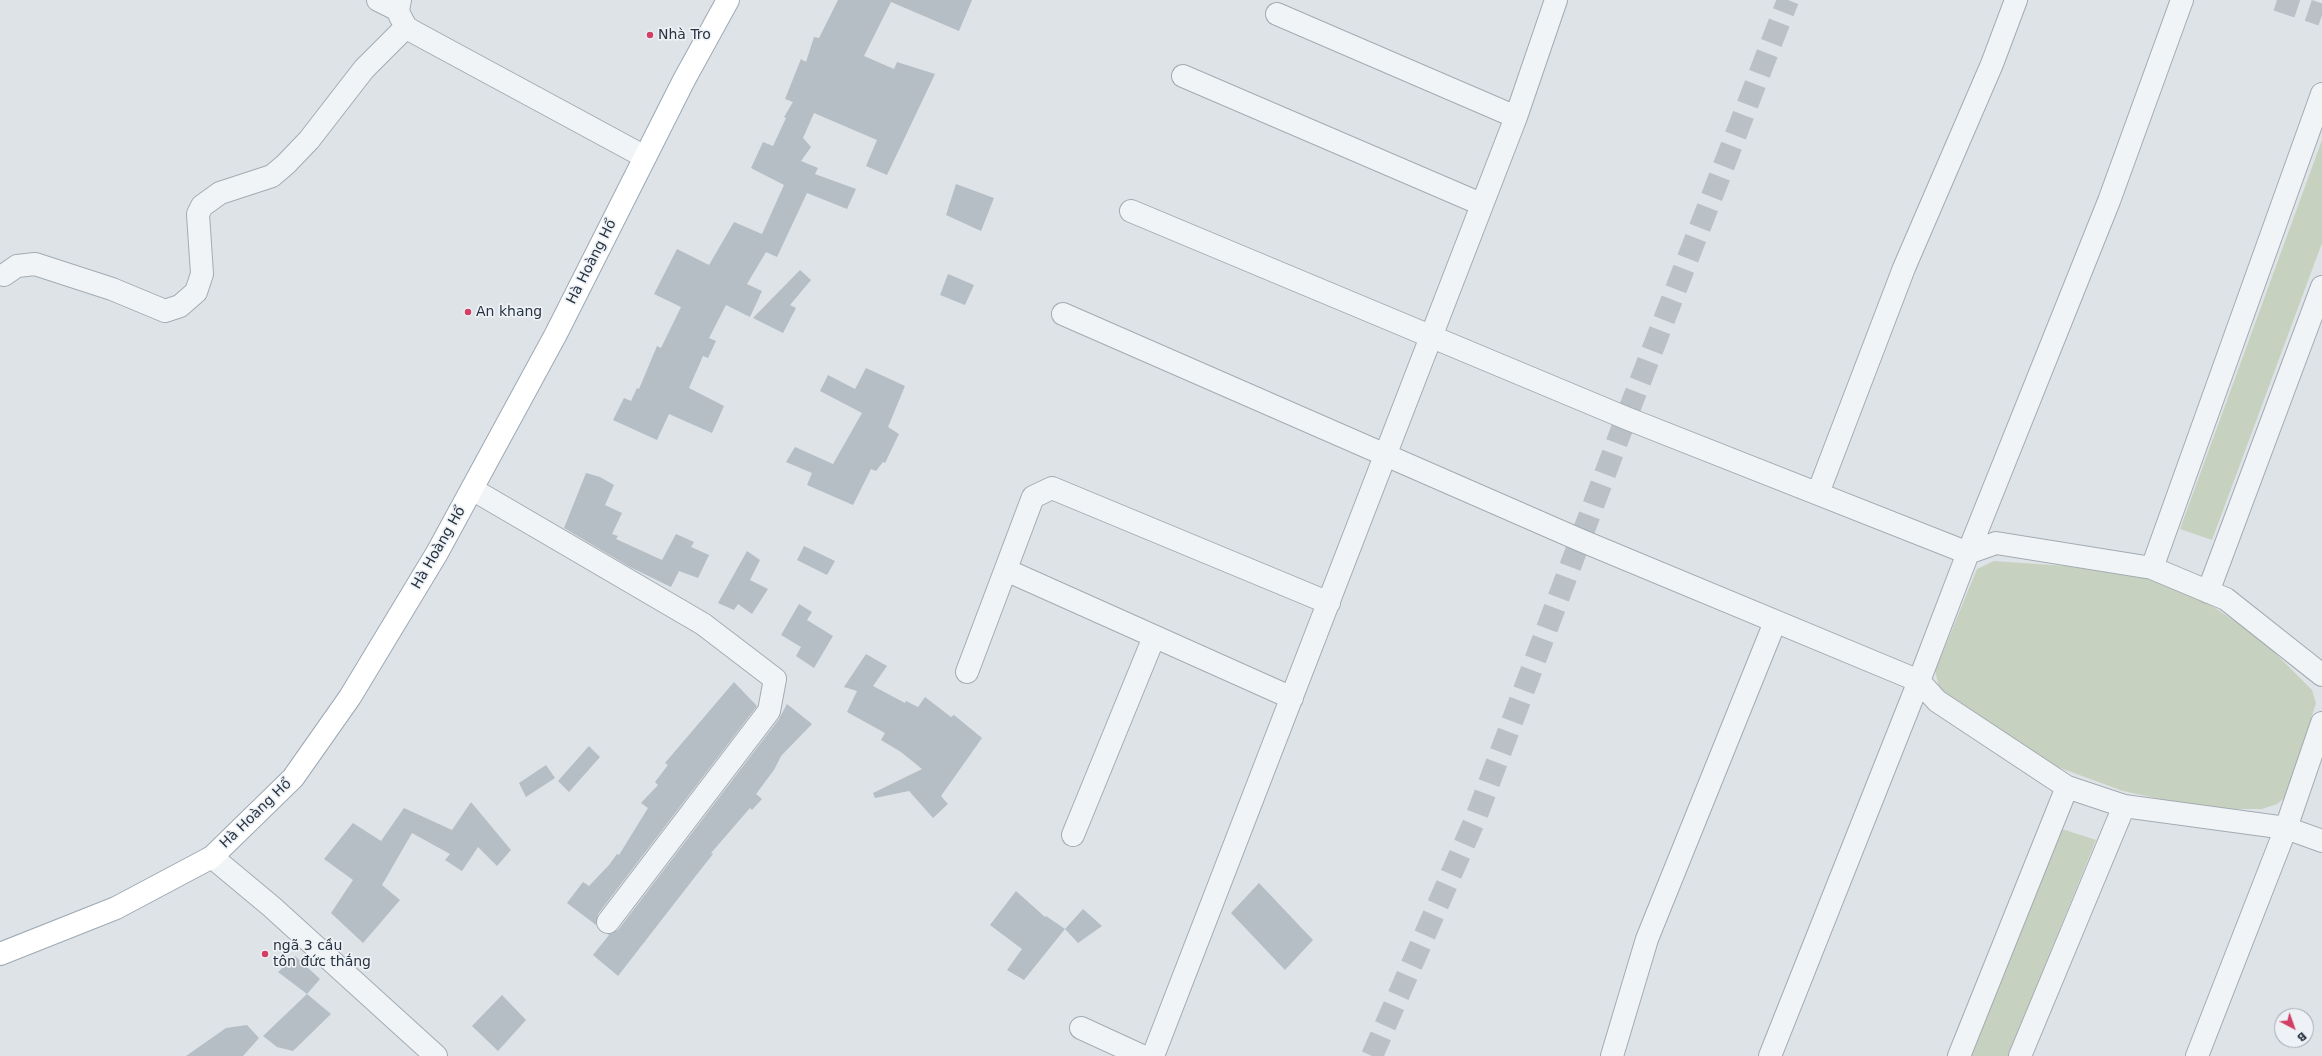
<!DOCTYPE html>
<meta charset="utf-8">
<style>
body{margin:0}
#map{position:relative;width:2322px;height:1056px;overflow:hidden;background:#dee3e8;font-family:"DejaVu Sans",sans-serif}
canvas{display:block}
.north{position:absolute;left:2274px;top:1008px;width:40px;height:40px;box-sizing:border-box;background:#eef2f6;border:1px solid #9ea6ad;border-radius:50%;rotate:139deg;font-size:11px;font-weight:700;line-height:16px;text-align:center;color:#273340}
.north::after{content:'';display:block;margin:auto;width:14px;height:18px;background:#d23f65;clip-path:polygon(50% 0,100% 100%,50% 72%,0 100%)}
</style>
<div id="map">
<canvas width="2322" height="1056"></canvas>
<div class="north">B</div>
</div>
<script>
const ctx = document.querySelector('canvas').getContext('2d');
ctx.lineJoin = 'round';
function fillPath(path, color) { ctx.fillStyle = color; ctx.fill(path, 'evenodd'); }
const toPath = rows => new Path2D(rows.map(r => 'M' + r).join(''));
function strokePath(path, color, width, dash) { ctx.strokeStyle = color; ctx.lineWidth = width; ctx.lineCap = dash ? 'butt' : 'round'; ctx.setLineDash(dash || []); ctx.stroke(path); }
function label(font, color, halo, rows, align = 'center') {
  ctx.font = font + ' "DejaVu Sans",sans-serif'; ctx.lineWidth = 3.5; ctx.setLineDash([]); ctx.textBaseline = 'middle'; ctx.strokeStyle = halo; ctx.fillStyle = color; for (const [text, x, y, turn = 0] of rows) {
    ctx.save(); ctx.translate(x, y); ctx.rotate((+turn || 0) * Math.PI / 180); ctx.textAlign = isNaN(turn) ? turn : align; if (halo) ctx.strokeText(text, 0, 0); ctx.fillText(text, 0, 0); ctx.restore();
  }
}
fillPath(toPath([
 [2322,140,2322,243,2212,540,2180,529],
 [1994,561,2066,566,2151,579,2209,604,2260,638,2312,690,2316,703,2287,796,2277,804,2262,809,2232,809,2188,805,2123,791,2052,765,1949,698,1939,687,1935,671,1977,569],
 [2059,828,2096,840,2008,1056,1969,1056]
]), '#c6d2bf');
fillPath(toPath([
 [838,0,972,0,959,31,891,2,864,56,894,69,897,62,935,74,887,175,866,166,877,140,814,113,803,138,811,147,801,161,818,168,815,174,856,189,847,209,807,193,777,257,766,252,747,284,762,291,750,317,726,305,709,338,716,341,708,358,703,356,689,388,724,406,712,433,669,414,657,440,613,420,624,398,631,401,637,388,639,389,657,346,661,348,681,307,654,294,677,249,709,265,734,222,762,234,784,185,751,168,763,142,773,146,786,118,784,117,793,102,785,99,801,59,806,62,814,37,819,38],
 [956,184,994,198,981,231,946,215],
 [800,270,811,280,790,305,796,308,783,333,753,318],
 [948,274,974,285,965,305,940,295],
 [866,368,905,386,888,427,899,434,885,463,883,462,876,471,871,469,853,505,807,485,812,473,786,462,795,447,833,464,862,413,820,391,828,375,855,389],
 [586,473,600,477,614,485,605,505,622,513,612,534,618,536,616,539,662,560,676,534,694,542,691,547,709,555,698,578,679,571,671,587,630,567,564,528],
 [804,546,835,561,827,575,797,560],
 [747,551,760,560,750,580,768,589,752,614,738,604,734,610,718,603],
 [799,604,812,612,807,620,833,636,814,668,796,656,801,647,781,635],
 [866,654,887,666,873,686,905,703,906,701,918,707,925,697,951,717,954,715,982,738,941,796,948,804,933,818,909,791,875,798,873,793,922,769,901,752,881,740,885,733,847,712,857,691,844,687],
 [734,682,757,706,598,914,596,925,567,903,583,882,589,886,609,865,617,854,619,855,648,808,641,803,658,785,655,782,668,765,665,763],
 [787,704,812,724,781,756,774,770,756,794,762,799,752,810,750,808,711,853,713,854,698,873,618,976,593,955,609,935,608,934,618,930,779,719],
 [589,746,600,757,569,792,558,781],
 [546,765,555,778,526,797,519,783],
 [471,802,511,850,497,866,478,847,462,871,445,860,450,854,412,833,382,885,400,900,363,943,331,913,353,880,324,859,353,823,381,841,404,808,452,830],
 [1259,883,1313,940,1285,970,1231,913],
 [1016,891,1045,917,1046,916,1065,929,1024,980,1007,970,1022,949,990,925],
 [1083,909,1102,926,1078,943,1065,929],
 [295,956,320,979,307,994,278,972],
 [307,994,331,1014,293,1051,277,1047,263,1036],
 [502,995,526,1020,498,1051,472,1026],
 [247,1025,259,1038,243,1056,186,1056,226,1028]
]), '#b5bdc5');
strokePath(toPath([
 [2277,0,2322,15],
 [1372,1056,1477,815,1626,418,1788,0]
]), '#b9c0c6', 22, [22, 11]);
const minor = toPath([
 [378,0,398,10],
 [400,0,398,10,400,16,406,27,412,31,645,157],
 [1183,76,1481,204],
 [1516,117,1556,0],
 [1131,211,1626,418,1968,553,1996,543,2152,568,2226,599,2322,675],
 [4,275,17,266,35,264,112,289,165,311,180,306,196,292,202,274,198,214,202,206,220,193,272,176,286,164,309,140,364,69,406,27],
 [1063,314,1580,540,1919,681,1937,701,2067,787,2124,806,2286,828,2322,841],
 [472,489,703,624,775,679,769,711,608,922],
 [1818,493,1904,268,1992,64,2016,0],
 [2152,568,2322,94],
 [1006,570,1292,698],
 [2208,592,2322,287],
 [967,672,1033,497,1052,488,1329,603],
 [1073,835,1154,637],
 [212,857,272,907,436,1056],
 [1081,1028,1142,1056],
 [1153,1056,1516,117,1277,14],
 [1612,1056,1647,939,1775,622],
 [1770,1056,1919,681,1968,553,2109,201,2182,0],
 [1959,1056,2067,787],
 [2020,1056,2124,806],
 [2197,1056,2286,828,2322,723]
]);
const major = toPath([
 [0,954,116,908,212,857,293,778,350,697,437,553,556,334,684,80,728,0]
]);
strokePath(minor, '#a3abb2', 24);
strokePath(major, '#9da9b4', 24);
strokePath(minor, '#f1f4f6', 22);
strokePath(major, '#fff', 22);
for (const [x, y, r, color] of [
 [650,35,4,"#d23f65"],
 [468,312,4,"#d23f65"],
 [265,954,4,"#d23f65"]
]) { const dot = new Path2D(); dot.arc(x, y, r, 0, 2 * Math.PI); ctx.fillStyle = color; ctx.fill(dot); strokePath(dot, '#eef2f6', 1.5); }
label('14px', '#273340', '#eef2f6', [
 ["Nhà Tro",658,35],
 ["An khang",476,312],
 ["ngã 3 cầu",273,946],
 ["tôn đức thắng",273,962]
], 'left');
label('14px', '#273340', '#eef2f6', [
 ["Hà Hoàng Hổ",592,262,-63],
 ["Hà Hoàng Hổ",439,548,-60],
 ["Hà Hoàng Hổ",256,814,-44]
]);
</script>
